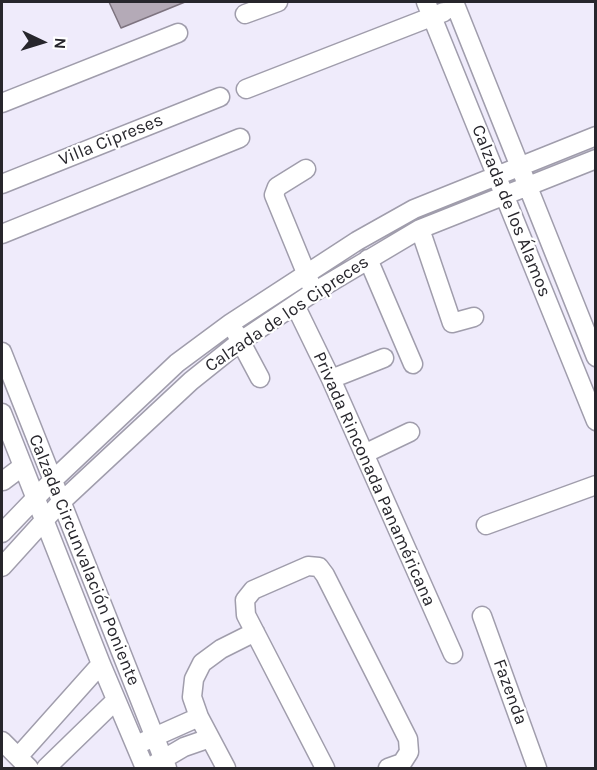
<!DOCTYPE html>
<meta charset="utf-8">
<style>
body{margin:0}
#map{position:relative;width:597px;height:770px;overflow:hidden;background:#efebfb;font-family:Karla,sans-serif}
canvas{display:block}
.frame{position:absolute;inset:0;border:3px solid #27262c;pointer-events:none}
.north{position:absolute;left:12px;top:12px;width:60px;height:60px;-webkit-text-stroke:4px #fff;paint-order:stroke;rotate:94deg;font-size:16px;font-weight:700;line-height:24px;text-align:center;color:#27262c}
.north::after{content:'';display:block;margin:auto;width:21px;height:27px;background:#27262c;clip-path:polygon(50% 0,100% 100%,50% 72%,0 100%)}
</style>
<div id="map">
<canvas width="597" height="770"></canvas>
<div class="frame"></div>
<div class="north">N</div>
</div>
<script>
const ctx = document.querySelector('canvas').getContext('2d');
ctx.lineJoin = 'round';
function fillPath(path, color) { ctx.fillStyle = color; ctx.fill(path, 'evenodd'); }
const toPath = rows => new Path2D(rows.map(r => 'M' + r).join(''));
function strokePath(path, color, width, dash) { ctx.strokeStyle = color; ctx.lineWidth = width; ctx.lineCap = dash ? 'butt' : 'round'; ctx.setLineDash(dash || []); ctx.stroke(path); }
function label(font, color, halo, rows, align = 'center') {
  ctx.font = font + ' Karla,sans-serif'; ctx.lineWidth = 4.5; ctx.setLineDash([]); ctx.textBaseline = 'middle'; ctx.strokeStyle = halo; ctx.fillStyle = color; for (const [text, x, y, turn = 0] of rows) {
    ctx.save(); ctx.translate(x, y); ctx.rotate((+turn || 0) * Math.PI / 180); ctx.textAlign = isNaN(turn) ? turn : align; if (halo) ctx.strokeText(text, 0, 0); ctx.fillText(text, 0, 0); ctx.restore();
  }
}
const building = toPath([
 [109,2,185,2,121,28,109,2]
]);
fillPath(building, '#b4aab7');
strokePath(building, '#7d737f', 1.5);
const minor = toPath([
 [426,2,596,421],
 [454,2,596,357],
 [245,14,278,2],
 [246,89,444,12],
 [2,103,178,33],
 [306,169,277,187,274,195,311,285],
 [2,184,220,97],
 [420,229,452,323,474,317],
 [2,234,240,138],
 [368,259,413,364],
 [295,305,331,379,453,654],
 [236,333,260,378],
 [2,352,167,768],
 [331,379,384,358],
 [2,413,101,664,145,768],
 [364,454,410,432],
 [3,481,23,466],
 [486,525,596,485],
 [2,533,52,481,177,363,231,323,357,241,414,209,596,136],
 [2,567,60,503,191,381,241,341,314,292,420,229,596,159],
 [482,616,537,768],
 [2,741,29,768],
 [143,742,199,717],
 [18,757,101,664],
 [155,764,184,747,210,738],
 [46,768,116,700],
 [226,768,199,717,192,697,194,679,202,663,221,649,255,632],
 [325,768,246,615,245,600,253,590,308,566,319,567,325,575,408,739,409,752,402,763,388,768]
]);
strokePath(minor, '#a09dac', 21);
strokePath(minor, '#fff', 18);
label('18px', '#27262c', '#fff', [
 ["Villa Cipreses",111,140,-22],
 ["Calzada de los Álamos",511,211,68],
 ["Calzada de los Cipreces",287,314,-34],
 ["Privada Rinconada Panaméricana",374,479,66],
 ["Calzada Circunvalación Poniente",84,560,68],
 ["Fazenda",510,692,70]
]);
</script>
